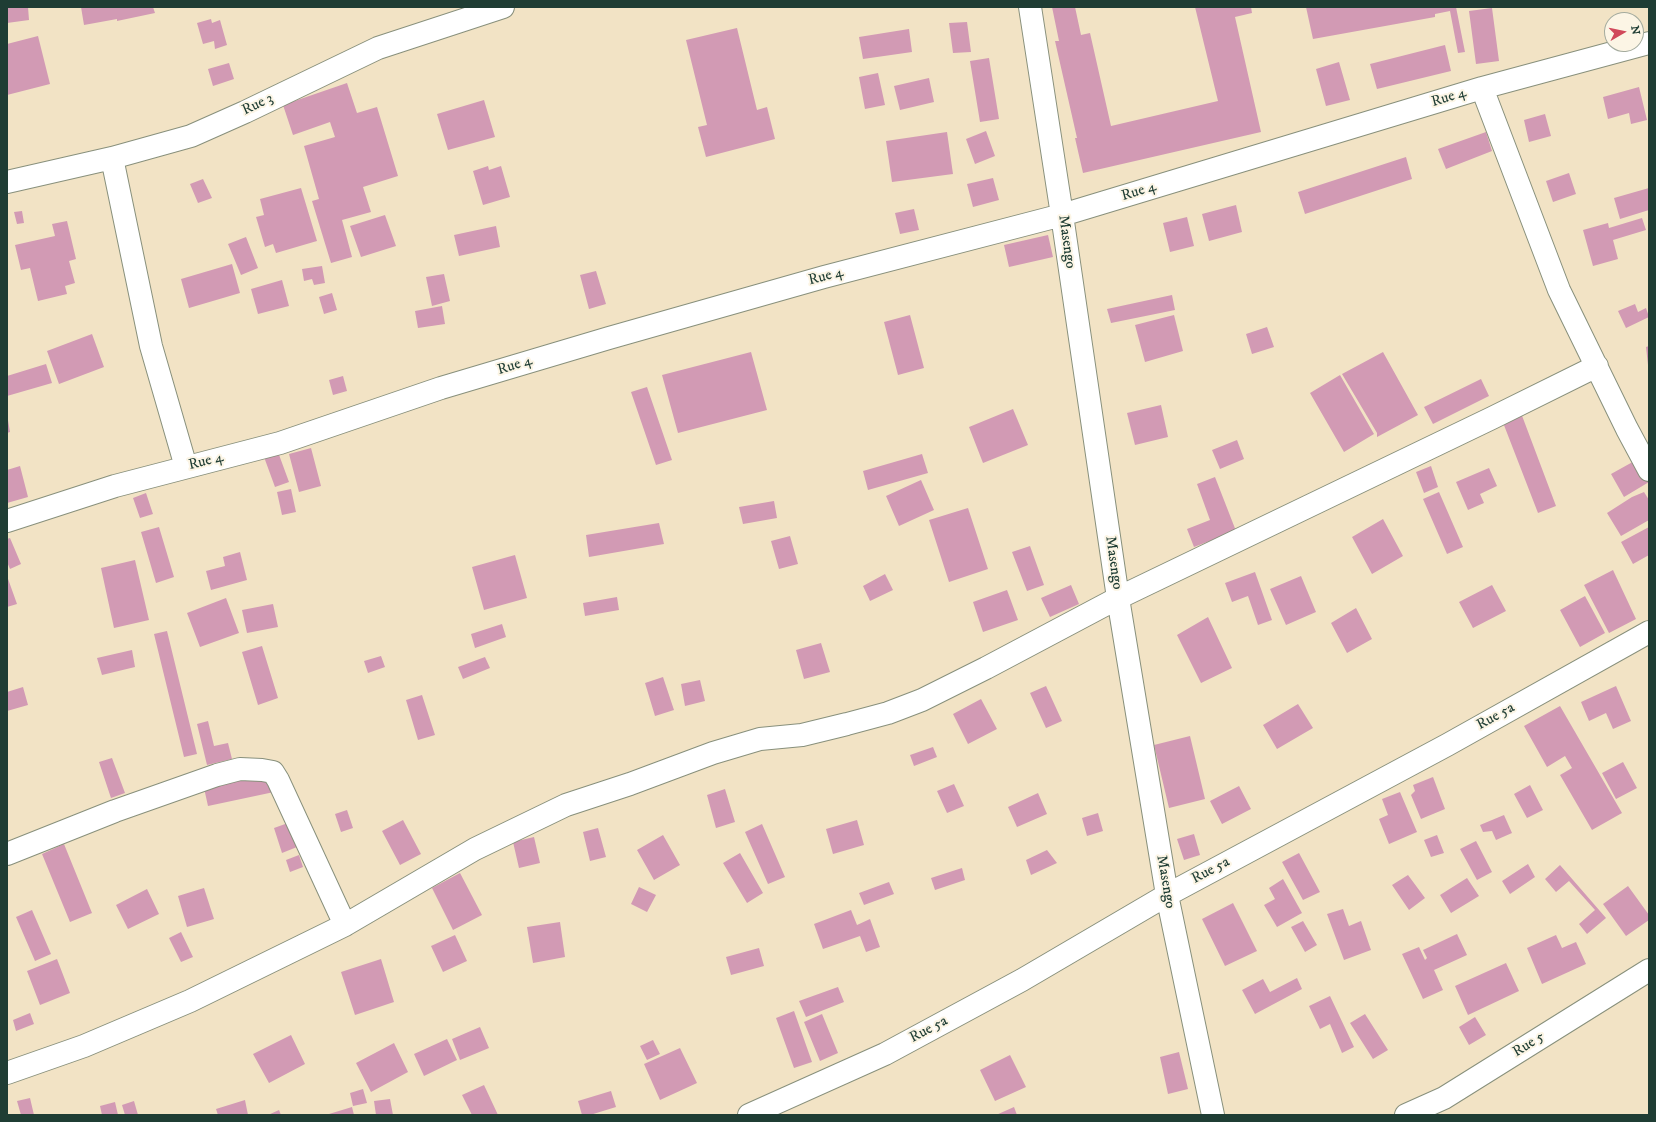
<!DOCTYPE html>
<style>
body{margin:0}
#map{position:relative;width:1656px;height:1122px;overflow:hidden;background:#f2e3c5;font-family:"IM FELL DW Pica",serif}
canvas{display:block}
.frame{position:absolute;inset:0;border:8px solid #1f3d34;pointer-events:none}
.north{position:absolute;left:1604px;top:12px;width:40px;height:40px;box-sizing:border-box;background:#fcf5e5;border:1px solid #a4ab9e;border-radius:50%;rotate:81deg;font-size:11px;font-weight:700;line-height:16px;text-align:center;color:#1f3d34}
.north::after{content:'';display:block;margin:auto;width:14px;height:18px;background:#d1495b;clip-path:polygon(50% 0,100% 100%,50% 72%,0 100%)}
</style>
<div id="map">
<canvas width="1656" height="1122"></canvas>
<div class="frame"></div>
<div class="north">N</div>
</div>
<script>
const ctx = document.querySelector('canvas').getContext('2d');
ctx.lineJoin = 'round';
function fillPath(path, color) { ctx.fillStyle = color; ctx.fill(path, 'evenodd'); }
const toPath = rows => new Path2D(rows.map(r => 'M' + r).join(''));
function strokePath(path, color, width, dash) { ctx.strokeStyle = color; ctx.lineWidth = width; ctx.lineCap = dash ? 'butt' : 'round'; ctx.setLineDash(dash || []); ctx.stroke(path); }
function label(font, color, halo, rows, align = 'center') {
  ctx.font = font + ' "IM FELL DW Pica",serif'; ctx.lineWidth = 4; ctx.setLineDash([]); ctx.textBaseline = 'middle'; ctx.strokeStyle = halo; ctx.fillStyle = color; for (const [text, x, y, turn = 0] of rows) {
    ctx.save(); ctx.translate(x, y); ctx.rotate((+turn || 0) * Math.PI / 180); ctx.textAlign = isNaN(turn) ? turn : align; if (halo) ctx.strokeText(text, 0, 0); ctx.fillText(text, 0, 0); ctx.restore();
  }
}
fillPath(toPath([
 [7,7,28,7,29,20,7,23],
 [81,7,153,7,155,13,117,21,117,19,84,25],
 [1052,7,1075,7,1081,35,1090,33,1111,126,1218,101,1195,7,1251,7,1252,13,1235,17,1261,132,1083,173,1075,138,1077,138,1055,41,1059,41],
 [1306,7,1456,7,1465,52,1458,53,1450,11,1435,14,1435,17,1313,39],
 [1492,8,1499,61,1476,64,1469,11],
 [211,19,212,23,220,20,227,45,215,49,214,41,203,44,197,23],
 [967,22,971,52,953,53,949,23],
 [737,28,757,110,767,107,775,139,706,157,698,127,707,125,686,40],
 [909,29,912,52,863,59,859,37],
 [38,36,50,84,7,95,7,44],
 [1445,45,1451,71,1377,89,1370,64],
 [989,58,999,119,980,122,970,61],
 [1339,62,1350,100,1326,106,1316,69],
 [229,63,234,79,213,86,208,69],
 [878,73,885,105,865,109,859,77],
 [929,78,934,102,900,110,894,86],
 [347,83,357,113,377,107,398,176,363,187,371,212,342,220,352,257,331,263,312,201,319,199,304,146,335,137,330,122,293,135,283,105],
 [1639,87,1647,120,1631,124,1629,113,1608,119,1603,97],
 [484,100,495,137,448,150,437,114],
 [1545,114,1551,136,1529,142,1524,120],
 [986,131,995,156,975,164,966,139],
 [947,132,953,174,892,182,886,141],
 [1486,132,1492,151,1446,169,1438,149],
 [1406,157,1412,179,1305,214,1298,192],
 [488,166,489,170,501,166,510,197,483,205,473,171],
 [1569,173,1576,194,1553,202,1546,181],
 [993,178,999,200,973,207,967,184],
 [203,179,212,198,198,203,190,184],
 [301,188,317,241,276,253,273,244,265,247,256,217,264,215,260,199],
 [1649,188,1649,210,1620,219,1614,198],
 [1236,205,1242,232,1209,241,1202,214],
 [914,209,919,230,900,234,895,213],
 [22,211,24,223,17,224,14,212],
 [385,215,396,246,361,257,350,226],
 [1187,217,1194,246,1170,252,1163,223],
 [1642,218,1646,230,1613,240,1618,259,1593,266,1583,230,1608,223,1609,228],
 [67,221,76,259,69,261,75,283,65,286,67,294,38,301,30,268,21,270,15,245,55,236,52,224],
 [496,226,500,247,459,256,454,235],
 [1048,235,1053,257,1009,267,1004,245],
 [246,237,258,268,241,275,228,244],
 [232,264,240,293,189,308,181,279],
 [322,266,325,283,314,285,312,279,304,281,302,269],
 [596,271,606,304,589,309,580,275],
 [444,274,450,301,432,306,426,277],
 [282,280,289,306,258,314,251,289],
 [332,293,337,310,324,314,319,297],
 [1172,295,1175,310,1111,323,1107,309],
 [1635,304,1638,312,1646,308,1649,317,1626,328,1618,311],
 [442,306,445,324,418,328,415,311],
 [910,315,924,368,898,375,884,322],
 [1174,315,1183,351,1145,362,1135,325],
 [1267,327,1274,347,1252,354,1246,334],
 [92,334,104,367,59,384,47,351],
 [1649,346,1649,365,1648,365,1646,347],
 [751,352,767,410,678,433,662,375],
 [1383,352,1418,415,1377,437,1377,433,1342,374],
 [46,364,52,383,7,396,7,376],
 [1340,375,1374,434,1344,452,1310,393],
 [343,376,347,391,333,395,329,380],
 [1481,379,1489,396,1433,424,1424,407],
 [647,387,672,460,656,465,631,392],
 [1161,405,1168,437,1135,445,1127,413],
 [1013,409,1028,445,983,463,969,427],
 [1521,413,1556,506,1538,513,1502,420],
 [7,414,10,432,7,433],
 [1237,440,1244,459,1220,469,1212,450],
 [311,448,321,486,299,492,289,454],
 [278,452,289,482,275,487,264,457],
 [922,454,928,473,868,490,863,471],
 [1638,459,1649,480,1649,482,1624,497,1611,474],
 [20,466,28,497,7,503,7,470],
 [1431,466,1438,487,1424,493,1416,472],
 [1489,468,1497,486,1480,494,1484,503,1468,510,1456,482],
 [1215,477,1236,531,1194,547,1187,529,1210,520,1197,484],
 [921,480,934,510,899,526,886,496],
 [291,489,296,512,282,515,277,492],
 [1439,492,1463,547,1447,554,1423,499],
 [1644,492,1649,500,1649,520,1621,536,1607,513,1632,497],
 [146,493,153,514,140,518,133,498],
 [774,501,777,518,743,524,739,507],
 [968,508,988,569,949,582,929,520],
 [1383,519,1403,556,1372,574,1352,537],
 [659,523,664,544,589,557,586,535],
 [159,527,174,577,156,583,141,532],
 [1649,527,1649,555,1633,564,1621,542],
 [790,536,798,564,779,569,771,541],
 [10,538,21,564,10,569,7,562,7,539],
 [1030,546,1044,585,1027,591,1012,552],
 [240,552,247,580,211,590,206,571,225,566,223,557],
 [515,555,527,598,484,610,472,567],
 [135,560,149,620,114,628,101,568],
 [1613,570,1636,619,1609,633,1584,585],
 [1255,572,1272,620,1258,625,1248,596,1232,602,1225,583],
 [885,574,893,590,870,601,863,586],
 [7,576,17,604,7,607],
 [1301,576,1316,612,1286,625,1270,589],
 [1071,585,1079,604,1050,617,1041,598],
 [1492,585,1506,611,1473,628,1459,602],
 [1007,590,1018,620,983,632,973,602],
 [1585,596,1605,633,1580,647,1560,610],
 [617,597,619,610,585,616,583,603],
 [226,598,239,633,200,647,187,613],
 [273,604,278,627,247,633,242,610],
 [1356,608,1372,639,1347,653,1331,623],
 [1208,617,1232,668,1201,683,1177,635],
 [502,624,506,637,475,648,471,634],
 [167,631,197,754,184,757,154,634],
 [821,643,830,672,804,679,796,650],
 [262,646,278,698,258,705,242,652],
 [132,650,135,667,102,675,97,658],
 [381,656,385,667,368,673,364,661],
 [485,657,490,668,463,679,458,667],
 [663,677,674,710,655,716,645,683],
 [700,680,705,701,685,706,681,684],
 [1046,686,1062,721,1046,728,1030,693],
 [1616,686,1631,721,1613,729,1606,713,1589,721,1581,702],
 [23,687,28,705,7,711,7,692],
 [422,695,435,735,418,740,406,700],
 [981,699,997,729,968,744,953,714],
 [1298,704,1313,728,1277,749,1263,725],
 [1560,706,1622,813,1592,830,1560,775,1572,768,1565,756,1547,767,1524,726],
 [208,721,214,746,228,743,232,759,207,765,197,724],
 [1190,736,1205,799,1169,808,1154,745],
 [933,747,937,757,914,766,910,755],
 [112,758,125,793,111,798,99,762],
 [1623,762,1637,788,1616,799,1602,773],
 [270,773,274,792,208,806,204,788],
 [1433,777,1445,809,1421,819,1411,795,1415,791,1413,785],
 [954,784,964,806,947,813,937,791],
 [1530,785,1543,810,1527,818,1514,794],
 [1239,786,1251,809,1222,824,1210,801],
 [725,789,735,822,716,828,707,795],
 [1400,792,1417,832,1389,844,1379,819,1388,815,1382,799],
 [1038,793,1047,814,1017,827,1008,807],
 [347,810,353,828,341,832,335,814],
 [1098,813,1103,831,1087,836,1082,818],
 [1504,815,1512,833,1496,840,1492,831,1483,832,1480,825],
 [403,820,421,854,400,865,382,831],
 [857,820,864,845,833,854,826,829],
 [288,823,297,847,282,853,274,828],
 [762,824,785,877,768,884,745,832],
 [598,828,606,857,590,861,583,832],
 [1194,834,1200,855,1184,860,1177,839],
 [663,835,680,865,654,880,637,850],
 [1437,835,1444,853,1431,857,1424,840],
 [534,837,540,863,519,868,513,842],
 [1476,841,1492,872,1477,880,1460,849],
 [64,844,92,913,70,922,42,854],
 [1047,850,1057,863,1031,875,1026,860],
 [740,853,763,893,747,903,723,863],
 [1299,853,1320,892,1303,900,1282,862],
 [299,855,303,867,290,872,286,860],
 [1528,864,1535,877,1510,894,1502,881],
 [1560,865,1606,918,1587,934,1579,924,1595,910,1569,881,1556,892,1545,879],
 [962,868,965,880,935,890,931,878],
 [460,873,482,915,453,930,432,888],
 [1408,875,1425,898,1409,910,1392,885],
 [1467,878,1479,896,1451,913,1440,895],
 [1283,879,1302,913,1277,927,1264,905,1275,899,1269,888],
 [889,882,894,894,864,905,859,893],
 [1628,886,1649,915,1649,920,1626,936,1603,904],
 [639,887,656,895,647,912,631,904],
 [204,888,214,919,187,927,178,896],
 [147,889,159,914,128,929,116,905],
 [1233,903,1257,951,1225,966,1202,919],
 [1343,909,1349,926,1361,921,1371,950,1344,960,1327,914],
 [32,910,51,954,35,961,16,917],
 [851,910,857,925,870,919,880,947,866,952,860,936,823,949,814,924],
 [1303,921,1317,945,1305,952,1291,927],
 [560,922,565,957,533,963,527,927],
 [181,932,193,957,181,962,169,938],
 [1457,934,1467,955,1434,970,1443,990,1423,999,1402,954,1419,947,1425,960,1427,958,1423,950],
 [455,935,467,961,443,972,431,946],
 [1556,935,1562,948,1576,942,1586,964,1542,984,1527,948],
 [759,948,764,966,731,975,726,957],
 [57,959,70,993,40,1005,27,971],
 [381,959,394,1002,355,1015,341,972],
 [1506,963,1519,991,1468,1015,1455,986],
 [1297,978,1302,989,1255,1014,1242,990,1263,979,1270,992],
 [838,987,844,1002,806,1017,799,1001],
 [1330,996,1354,1047,1342,1053,1330,1024,1320,1029,1309,1006],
 [794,1011,812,1062,794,1068,776,1018],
 [30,1013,34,1024,16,1031,13,1020],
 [822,1014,838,1053,820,1061,804,1022],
 [1365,1014,1388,1050,1373,1059,1350,1023],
 [1475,1017,1486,1035,1469,1045,1459,1027],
 [480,1027,489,1048,460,1060,452,1039],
 [291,1035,305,1064,269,1083,253,1054],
 [447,1039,457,1060,424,1076,414,1054],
 [653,1040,660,1054,647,1060,640,1046],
 [394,1043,408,1072,371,1092,356,1063],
 [680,1048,697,1083,660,1100,644,1064],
 [1179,1052,1188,1089,1168,1094,1160,1057],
 [1010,1055,1026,1087,995,1101,980,1070],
 [484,1085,498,1115,472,1115,462,1095],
 [363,1089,367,1103,353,1106,350,1093],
 [611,1091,616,1107,590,1115,582,1115,578,1101],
 [30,1098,34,1115,21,1115,17,1101],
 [390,1099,393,1115,376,1115,374,1101],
 [245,1100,248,1115,218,1115,216,1109],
 [134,1101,138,1115,125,1115,122,1105],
 [115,1102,118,1115,102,1115,100,1106],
 [352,1107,354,1115,329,1115,329,1114],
 [1014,1107,1017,1115,996,1115],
 [279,1110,281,1115,268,1115]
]), '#d29ab4');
const minor = toPath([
 [1030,7,1062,215,1118,598,1167,895,1213,1115],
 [1482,88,1559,290,1627,429,1649,470],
 [112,158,151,346,186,467],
 [7,182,112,158,191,136,245,112,378,48,503,7],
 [7,521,115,486,280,443,441,388,609,338,824,277,1062,215,1482,88,1649,43],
 [7,854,115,811,217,775,240,769,262,770,273,772,278,780,345,925],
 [7,1073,84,1046,190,1001,345,925,475,849,566,805,630,784,713,753,760,739,802,735,847,724,888,713,922,700,986,668,1118,598,1492,418,1597,366],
 [749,1115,885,1054,1022,980,1167,895,1447,745,1649,632],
 [1406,1115,1444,1098,1649,970]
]);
strokePath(minor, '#88907c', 24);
strokePath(minor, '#fff', 22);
label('15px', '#1f3d34', '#fcf5e5', [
 ["Rue 4",1449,98,-17],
 ["Rue 3",258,105,-26],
 ["Rue 4",1139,192,-17],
 ["Masengo",1066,242,82],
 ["Rue 4",826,277,-15],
 ["Rue 4",515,366,-17],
 ["Rue 4",206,462,-14],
 ["Masengo",1113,563,82],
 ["Rue 5a",1496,717,-29],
 ["Rue 5a",1211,871,-28],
 ["Masengo",1165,882,80],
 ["Rue 5a",929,1030,-28],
 ["Rue 5",1529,1045,-32]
]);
</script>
